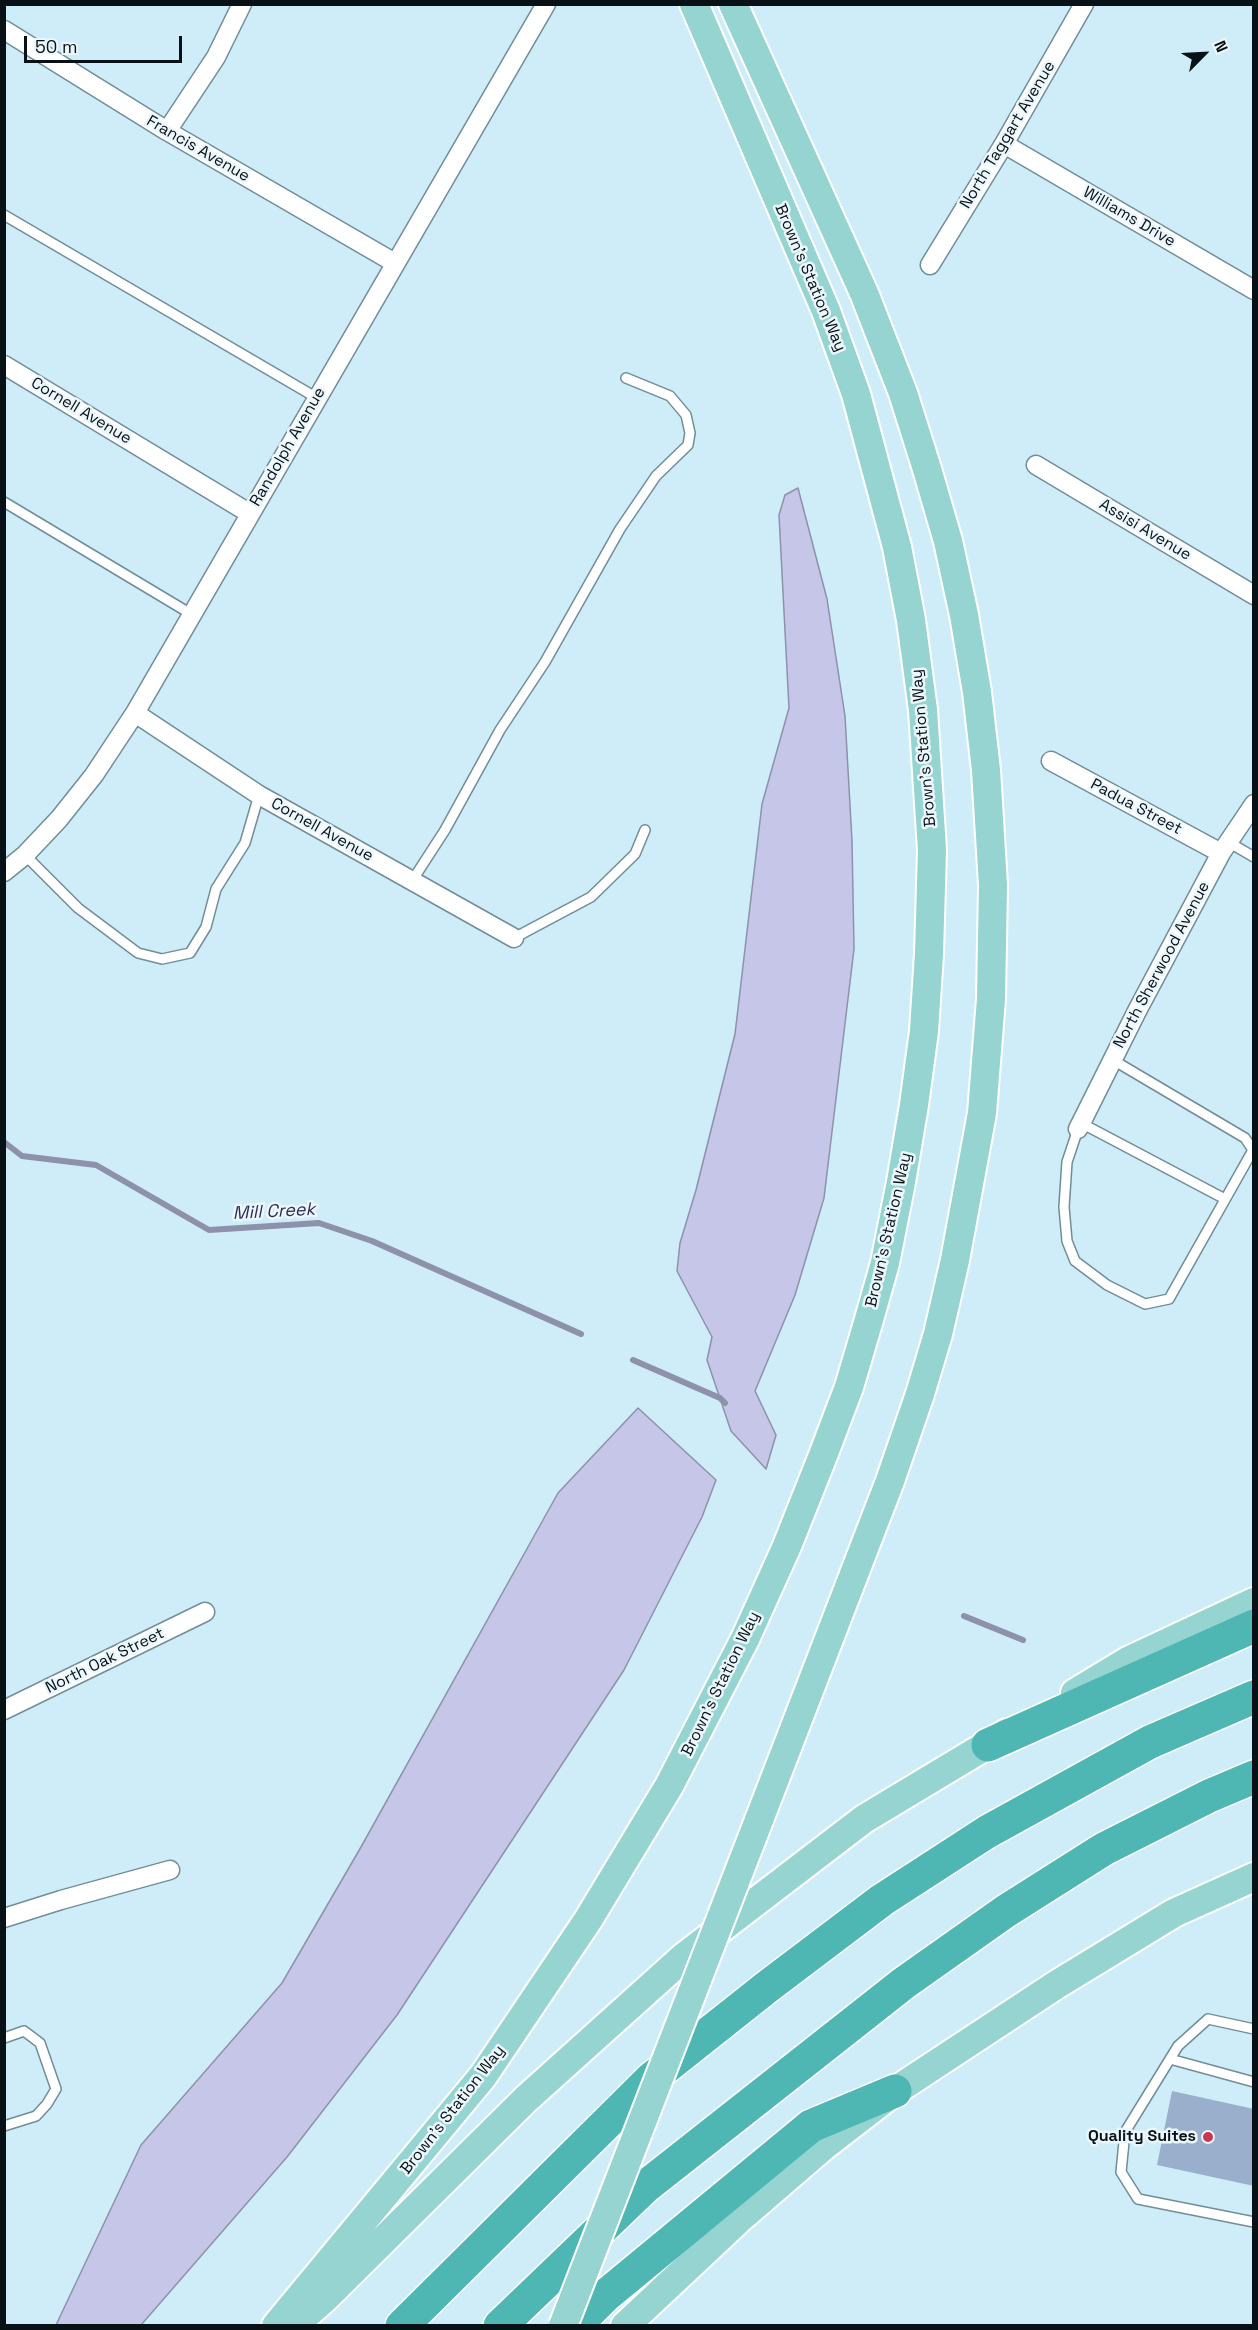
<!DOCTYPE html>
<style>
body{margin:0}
#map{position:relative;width:1258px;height:2330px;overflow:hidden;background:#cfedf9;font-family:"Space Grotesk",sans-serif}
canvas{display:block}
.frame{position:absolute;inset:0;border:6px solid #081216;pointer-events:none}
.north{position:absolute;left:1174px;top:24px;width:60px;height:60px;-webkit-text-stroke:4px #ebf7fc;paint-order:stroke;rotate:66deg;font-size:16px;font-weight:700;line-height:24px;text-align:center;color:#081216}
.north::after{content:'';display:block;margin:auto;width:21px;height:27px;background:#081216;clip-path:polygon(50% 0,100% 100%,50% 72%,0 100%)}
.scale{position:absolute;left:24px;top:36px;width:158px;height:27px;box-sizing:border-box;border:3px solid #081216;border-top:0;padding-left:8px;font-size:18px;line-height:21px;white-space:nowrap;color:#081216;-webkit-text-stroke:4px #ebf7fc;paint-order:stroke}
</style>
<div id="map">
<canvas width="1258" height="2330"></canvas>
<div class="frame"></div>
<div class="north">N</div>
<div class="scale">50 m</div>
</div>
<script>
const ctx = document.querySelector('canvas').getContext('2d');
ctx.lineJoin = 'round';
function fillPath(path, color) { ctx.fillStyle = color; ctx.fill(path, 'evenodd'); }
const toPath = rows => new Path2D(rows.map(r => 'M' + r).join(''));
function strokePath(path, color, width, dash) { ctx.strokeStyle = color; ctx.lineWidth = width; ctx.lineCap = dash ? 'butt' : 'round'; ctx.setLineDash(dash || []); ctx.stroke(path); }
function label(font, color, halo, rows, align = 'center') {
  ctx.font = font + ' "Space Grotesk",sans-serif'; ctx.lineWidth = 5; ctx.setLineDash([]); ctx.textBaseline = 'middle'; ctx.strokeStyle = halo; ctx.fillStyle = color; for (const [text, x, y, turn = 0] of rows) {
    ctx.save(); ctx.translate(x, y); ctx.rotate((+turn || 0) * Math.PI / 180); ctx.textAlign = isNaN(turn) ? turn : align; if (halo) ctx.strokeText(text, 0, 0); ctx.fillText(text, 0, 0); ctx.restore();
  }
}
const water = toPath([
 [798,488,827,599,845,716,852,841,854,949,824,1198,795,1295,755,1391,776,1435,766,1469,731,1431,707,1360,712,1337,677,1271,680,1243,696,1190,735,1034,762,804,789,708,779,515,785,495,798,488],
 [638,1408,716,1480,702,1517,624,1670,397,2015,287,2157,141,2325,56,2325,141,2145,282,1983,361,1847,558,1493,638,1408]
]);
fillPath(water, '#c6c7e8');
strokePath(water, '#8d91a9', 1.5);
strokePath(toPath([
 [4,1142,22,1156,96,1165,209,1230,319,1223,372,1241,581,1334],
 [633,1360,720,1398,725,1403],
 [964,1616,1023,1640]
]), '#8d91a9', 6);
fillPath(toPath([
 [1172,2091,1254,2109,1254,2186,1157,2165]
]), '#99afcb');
const service = toPath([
 [4,215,317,398],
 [4,502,191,614],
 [1230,843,1254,857],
 [25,855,78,908,138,953,162,959,190,953,206,927,216,889,245,843,259,795],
 [412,881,445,830,500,730,545,662,620,529,656,476,688,445,690,433,686,415,670,396,626,378],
 [514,938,591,897,635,854,645,830],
 [1081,1123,1225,1199],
 [1078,1129,1067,1162,1064,1207,1067,1241,1075,1261,1107,1285,1145,1304,1169,1299,1253,1150,1245,1138,1113,1060],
 [1254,2029,1208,2019,1178,2046,1125,2132,1121,2172,1138,2199,1254,2222],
 [4,2038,24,2031,40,2043,56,2089,47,2104,36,2116,4,2126],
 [1170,2059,1254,2082]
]);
const minor = toPath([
 [4,30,167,131,395,263],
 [167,131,216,57,242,4],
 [1004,144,1254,290],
 [930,265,1004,144,1084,4],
 [4,365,249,513],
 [1036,465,1254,595],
 [135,713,259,795,514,938],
 [1051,761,1221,853],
 [4,872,25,855,59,819,94,775,135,713,546,4],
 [1078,1129,1137,1011,1221,853,1254,804],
 [4,1710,205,1612],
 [4,1918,61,1900,170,1870]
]);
const primary = toPath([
 [733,4,864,293,903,393,927,469,948,541,964,615,977,692,986,770,993,885,991,999,982,1113,955,1260,938,1334,920,1394,890,1481,759,1820],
 [1075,1693,1128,1661,1254,1602],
 [276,2326,483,2076,588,1920,669,1786,745,1639,787,1546,824,1453,849,1387,868,1323,885,1263,901,1182,914,1105,924,1031,929,954,932,850,923,710,911,620,897,547,856,394,826,311,694,4],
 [293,2326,324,2299,526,2099,685,1956,864,1819,1007,1733],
 [625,2326,738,2220,825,2145,895,2091,1056,1985,1174,1913,1254,1877]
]);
const motorway = toPath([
 [988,1745,1254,1626],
 [402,2326,651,2079,767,1987,882,1900,987,1832,1150,1742,1254,1697],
 [500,2326,645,2187,904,1983,1006,1911,1104,1849,1209,1796,1254,1777],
 [575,2326,605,2296,811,2126,895,2091]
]);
strokePath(service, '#718d98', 12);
strokePath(minor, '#718d98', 21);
strokePath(primary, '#fff', 32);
strokePath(motorway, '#fff', 36);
strokePath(service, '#fff', 9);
strokePath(minor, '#fff', 18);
strokePath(primary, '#95d4d1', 28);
strokePath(motorway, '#4fb7b3', 33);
const primaryBridge = toPath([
 [563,2326,759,1820]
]);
strokePath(primaryBridge, '#fff', 32, []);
strokePath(primaryBridge, '#95d4d1', 28);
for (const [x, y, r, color] of [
 [1208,2137,6,"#c93851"]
]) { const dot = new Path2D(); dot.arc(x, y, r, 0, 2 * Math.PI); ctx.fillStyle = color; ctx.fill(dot); strokePath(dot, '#ebf7fc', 2); }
label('16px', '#081216', '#ebf7fc', [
 ["North Taggart Avenue",1008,135,-59],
 ["Francis Avenue",198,149,30],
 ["Williams Drive",1129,217,30],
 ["Brown's Station Way",810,278,67],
 ["Cornell Avenue",81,411,31],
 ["Randolph Avenue",288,447,-60],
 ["Assisi Avenue",1145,530,31],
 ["Brown's Station Way",924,748,-95],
 ["Padua Street",1136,807,28],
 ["Cornell Avenue",322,830,29],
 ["North Sherwood Avenue",1162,965,-62],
 ["Brown's Station Way",889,1230,-77],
 ["North Oak Street",105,1661,-26],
 ["Brown's Station Way",721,1684,-64],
 ["Brown's Station Way",453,2110,-52]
]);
label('bold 16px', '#081216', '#ebf7fc', [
 ["Quality Suites",1196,2137]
], 'right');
label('italic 18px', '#2e2c57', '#ebf7fc', [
 ["Mill Creek",274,1212,-3]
]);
</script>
